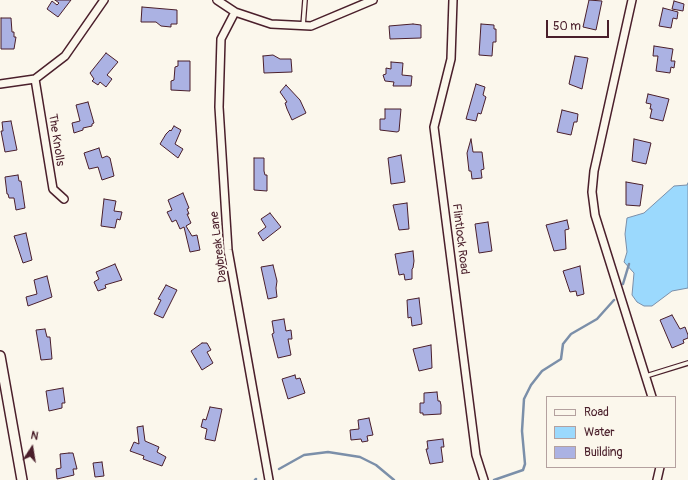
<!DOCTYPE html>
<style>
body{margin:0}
#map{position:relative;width:688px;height:480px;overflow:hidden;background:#fbf7ec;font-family:Pangolin,sans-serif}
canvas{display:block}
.legend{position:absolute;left:546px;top:396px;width:130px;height:72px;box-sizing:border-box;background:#fbf7ec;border:1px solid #b4a19f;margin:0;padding:5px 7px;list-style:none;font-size:12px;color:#4a1f2b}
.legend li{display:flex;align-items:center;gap:8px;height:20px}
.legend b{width:20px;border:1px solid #b4a19f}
.north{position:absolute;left:12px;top:428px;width:40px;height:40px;-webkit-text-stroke:3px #fbf7ec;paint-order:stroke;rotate:12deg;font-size:11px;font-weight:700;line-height:16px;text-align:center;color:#4a1f2b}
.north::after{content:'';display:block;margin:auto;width:14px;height:18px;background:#4a1f2b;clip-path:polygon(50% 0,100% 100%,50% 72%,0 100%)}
.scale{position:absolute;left:546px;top:20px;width:63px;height:18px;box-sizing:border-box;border:2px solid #4a1f2b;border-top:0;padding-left:5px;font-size:12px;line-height:14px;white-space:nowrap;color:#4a1f2b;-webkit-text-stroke:3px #fbf7ec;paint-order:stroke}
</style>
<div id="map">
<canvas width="688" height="480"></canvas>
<ul class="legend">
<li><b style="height:5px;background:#fbf7ec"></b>Road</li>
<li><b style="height:11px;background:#9bd9fd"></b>Water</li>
<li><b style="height:11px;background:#abb2e3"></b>Building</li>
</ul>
<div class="north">N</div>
<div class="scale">50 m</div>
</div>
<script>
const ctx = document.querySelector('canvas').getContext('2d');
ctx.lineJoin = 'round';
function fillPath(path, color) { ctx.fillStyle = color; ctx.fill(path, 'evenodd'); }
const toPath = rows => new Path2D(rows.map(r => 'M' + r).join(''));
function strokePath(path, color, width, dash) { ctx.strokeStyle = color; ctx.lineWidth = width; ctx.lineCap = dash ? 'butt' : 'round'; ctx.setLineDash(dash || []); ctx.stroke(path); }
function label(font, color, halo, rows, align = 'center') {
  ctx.font = font + ' Pangolin,sans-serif'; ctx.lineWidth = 4; ctx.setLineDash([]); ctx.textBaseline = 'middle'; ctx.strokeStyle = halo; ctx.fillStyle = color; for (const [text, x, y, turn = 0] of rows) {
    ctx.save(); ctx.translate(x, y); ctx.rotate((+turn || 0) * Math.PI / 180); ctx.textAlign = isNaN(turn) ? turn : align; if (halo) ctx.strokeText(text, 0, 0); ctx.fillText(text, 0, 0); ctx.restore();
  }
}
const water = toPath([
 [688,183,688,288,672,291,652,306,644,306,637,302,632,295,634,273,624,262,627,252,625,234,627,218,644,213,674,186,687,185,688,183]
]);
fillPath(water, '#9bd9fd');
strokePath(water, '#7b8fa9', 1);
strokePath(toPath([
 [623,284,629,264],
 [279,469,304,455,328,452,360,457,376,465,394,480],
 [255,480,256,479],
 [494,480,523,470,525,464,522,431,524,399,531,385,542,371,561,359,563,344,571,334,597,319,614,300]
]), '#7b8fa9', 2.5);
const building = toPath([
 [55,0,71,0,58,17,47,9,52,1,57,5,59,3,55,0],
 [589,0,602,1,596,30,583,27,589,0],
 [674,1,684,4,683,11,672,9,674,1],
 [142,7,177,10,177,24,171,24,171,27,161,26,156,22,141,22,142,7],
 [663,8,678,12,677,19,673,18,671,28,659,26,663,8],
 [1,18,11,18,12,32,14,32,14,37,16,37,14,49,1,49,1,18],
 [413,24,421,25,421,38,390,39,389,26,413,24],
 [481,24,494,25,494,29,496,29,496,42,493,42,492,56,479,55,481,24],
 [654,46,673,49,671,61,675,61,674,68,671,67,670,73,656,71,658,56,653,56,654,46],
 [106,53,118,62,107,75,112,79,106,87,100,82,98,85,92,81,94,79,90,73,106,53],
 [263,56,273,55,280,59,291,59,292,72,264,73,263,56],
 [575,56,588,58,582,89,569,84,575,56],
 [178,61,190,61,190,91,171,90,171,81,174,80,175,67,178,66,178,61],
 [391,62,403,63,402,75,412,76,411,86,393,86,394,82,385,81,383,75,386,74,386,68,391,69,391,62],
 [476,84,485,87,483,95,486,97,481,114,478,113,476,121,466,119,476,84],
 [286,85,300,100,306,113,292,120,287,109,285,103,287,102,280,92,286,85],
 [648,94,669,99,663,121,650,118,652,109,650,109,651,104,646,103,648,94],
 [88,102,94,123,92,124,92,126,83,128,83,130,74,133,72,123,80,121,76,105,88,102],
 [385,109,401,109,399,131,397,132,380,130,380,119,385,119,385,109],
 [562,110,578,114,577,122,574,122,571,135,557,132,562,110],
 [11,121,17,150,5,152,1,131,3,131,2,122,11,121],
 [174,126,181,130,175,144,183,149,178,158,160,144,166,134,170,130,171,131,174,126],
 [471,139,473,152,482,152,484,169,481,170,482,178,472,179,471,171,469,171,467,153,471,139],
 [634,139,651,143,646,164,632,161,634,139],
 [99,148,102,158,107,156,110,158,114,176,102,180,98,167,89,169,84,153,99,148],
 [401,155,405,182,391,184,388,158,401,155],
 [254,158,264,158,264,171,265,175,267,175,267,191,254,190,254,158],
 [18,175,19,181,21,181,25,208,16,210,14,198,9,198,8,194,7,194,5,177,18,175],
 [626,182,643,185,640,206,626,205,626,182],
 [183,193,189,208,187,209,189,214,187,214,191,223,186,226,192,236,197,235,200,250,190,252,184,227,180,229,176,220,172,222,167,212,172,210,168,200,183,193],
 [104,199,116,201,114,211,122,212,120,220,117,219,115,228,101,226,104,199],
 [407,203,409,229,399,230,393,205,407,203],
 [270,213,281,227,263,241,258,233,266,227,261,219,270,213],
 [567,220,569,229,565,230,566,249,554,251,546,225,567,220],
 [488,222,492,251,479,253,475,224,488,222],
 [26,233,32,260,23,263,14,236,26,233],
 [413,251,414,261,413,268,412,269,412,279,405,280,404,274,399,275,395,254,413,251],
 [115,264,122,280,105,285,106,288,98,291,94,282,99,279,96,272,115,264],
 [273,265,277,281,276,288,277,297,268,299,261,267,273,265],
 [580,266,584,294,577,296,576,291,570,292,563,271,580,266],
 [47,276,52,297,28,306,26,297,37,294,34,280,47,276],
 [166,285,177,290,163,318,154,314,161,300,158,299,166,285],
 [419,298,422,324,412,326,411,317,408,318,407,300,419,298],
 [672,315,680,329,685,327,688,335,688,338,683,340,684,343,672,348,660,320,672,315],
 [284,319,286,331,291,330,292,339,288,339,291,355,278,358,272,334,274,333,272,321,284,319],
 [45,329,47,337,50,337,52,359,41,360,36,330,45,329],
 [202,343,207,343,211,350,207,352,213,363,202,370,191,351,202,343],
 [431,345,432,368,419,371,413,349,431,345],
 [295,375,296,379,300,378,305,393,288,399,282,379,295,375],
 [63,388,65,403,62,403,62,408,49,411,46,391,63,388],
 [437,392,438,401,440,401,441,405,441,414,423,415,423,413,420,413,420,403,424,403,424,393,437,392],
 [210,407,222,409,215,441,205,439,207,429,201,427,203,419,206,420,210,407],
 [369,418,373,435,367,436,368,441,362,442,361,439,351,440,350,430,359,429,358,420,369,418],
 [143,426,145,441,159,447,157,452,166,457,162,466,143,459,144,456,130,451,134,442,139,444,137,427,143,426],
 [443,439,444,447,441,447,443,462,430,464,426,449,428,449,427,441,443,439],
 [69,453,73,453,77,469,73,469,74,475,57,479,56,469,61,468,60,454,69,453],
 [102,462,104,476,95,477,93,463,102,462]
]);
fillPath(building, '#abb2e3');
strokePath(building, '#4a1f2b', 1);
const service = toPath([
 [303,26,305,0],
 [646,376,688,363]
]);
const minor = toPath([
 [217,0,235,12,271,24,311,26,373,0],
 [453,0,451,59,434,127,476,455,484,480],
 [632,0,594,171,592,192,595,215,652,397],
 [235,12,221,39,219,107,228,250,269,480],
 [35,79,53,189,64,199],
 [0,84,35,79,65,56,104,0],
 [657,480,660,467]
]);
const tertiary = toPath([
 [0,356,22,480]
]);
strokePath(service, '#4a1f2b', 6);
strokePath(minor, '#4a1f2b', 10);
strokePath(tertiary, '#4a1f2b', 12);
strokePath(service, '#fbf7ec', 3.5);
strokePath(minor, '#fbf7ec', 7);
strokePath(tertiary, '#fbf7ec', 9);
label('12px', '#4a1f2b', '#fbf7ec', [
 ["The Knolls",56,140,81],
 ["Flintlock Road",460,239,83],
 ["Daybreak Lane",219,247,-97]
]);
</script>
